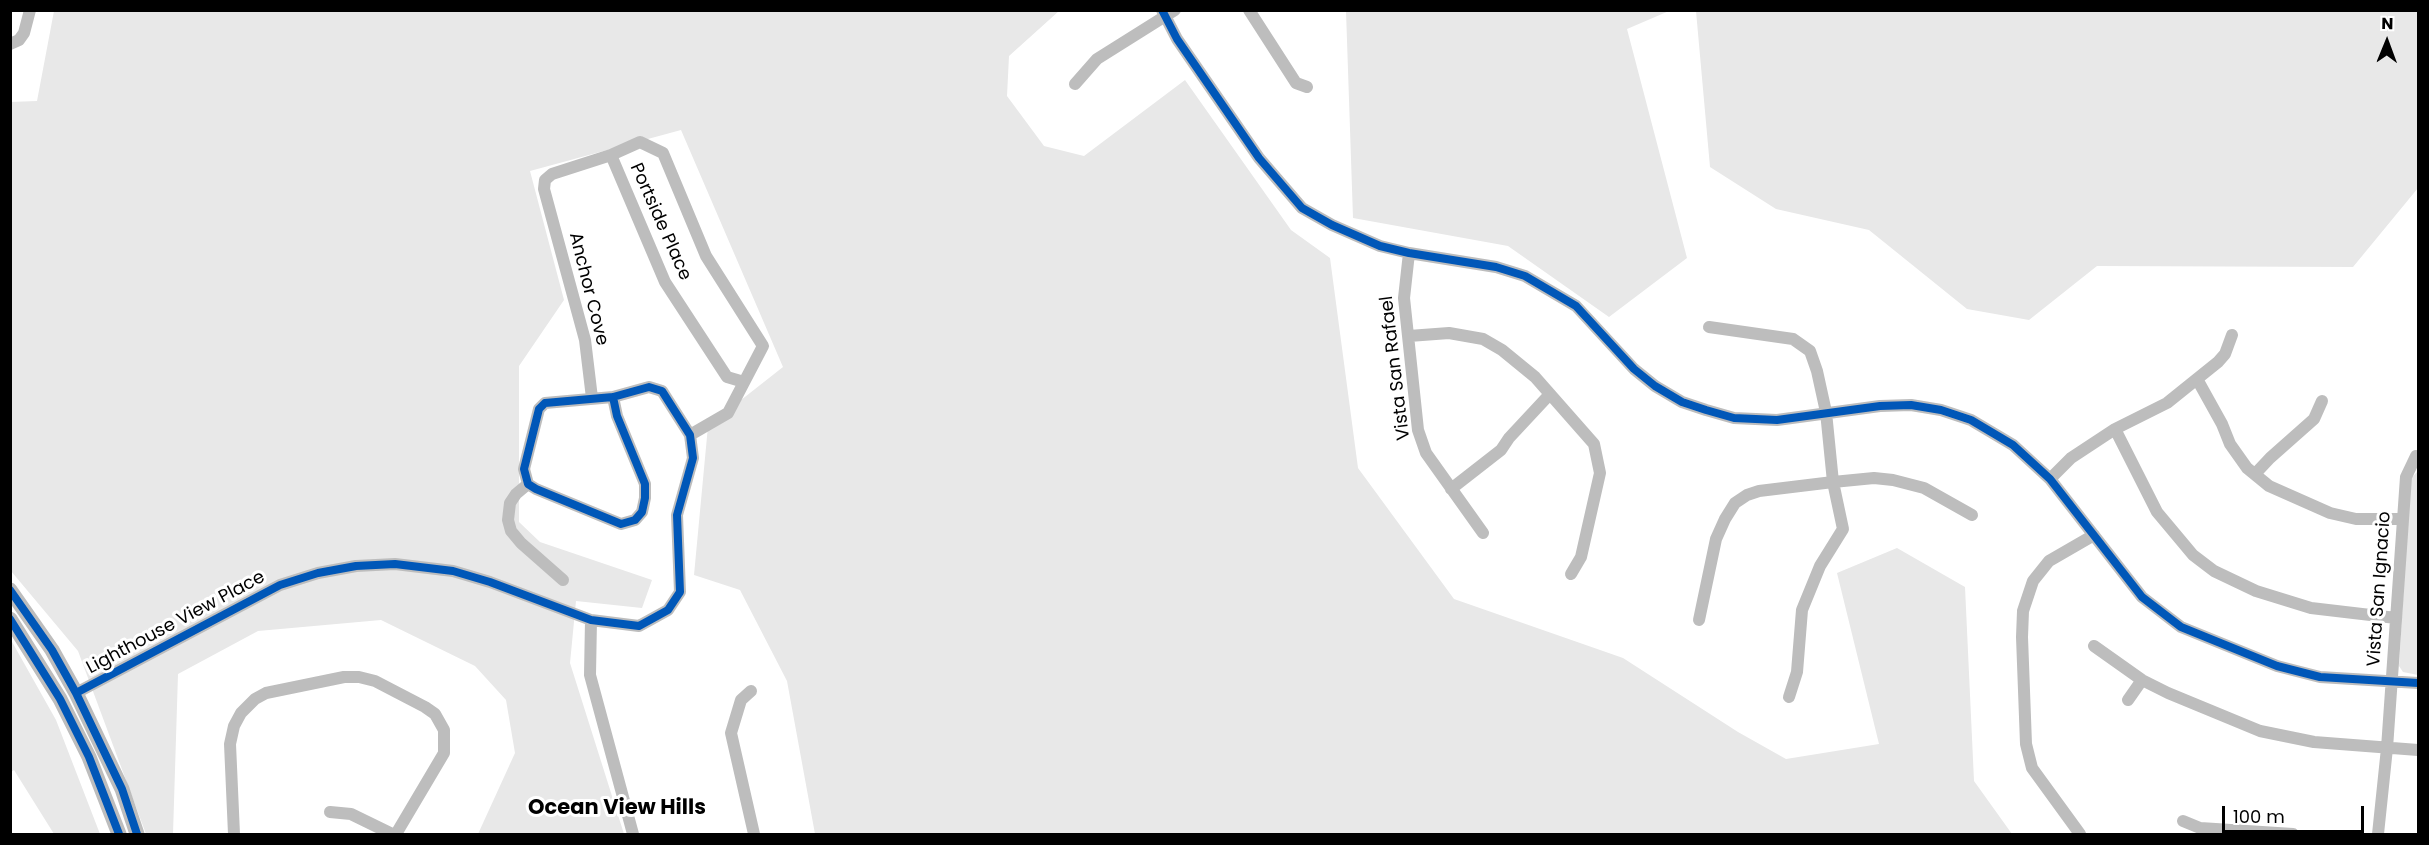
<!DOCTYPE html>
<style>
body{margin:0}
#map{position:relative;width:2429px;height:845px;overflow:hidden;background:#fff;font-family:Poppins,sans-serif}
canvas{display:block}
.frame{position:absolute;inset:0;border:12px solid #000;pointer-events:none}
.north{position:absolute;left:2357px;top:12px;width:60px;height:60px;-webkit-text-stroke:4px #fff;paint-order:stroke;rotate:1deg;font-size:16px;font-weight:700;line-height:24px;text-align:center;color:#000}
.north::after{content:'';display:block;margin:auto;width:21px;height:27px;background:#000;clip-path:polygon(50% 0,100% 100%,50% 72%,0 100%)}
.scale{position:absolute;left:2222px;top:806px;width:142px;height:27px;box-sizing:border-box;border:3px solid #000;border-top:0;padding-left:8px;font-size:18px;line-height:21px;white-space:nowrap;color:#000;-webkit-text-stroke:4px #fff;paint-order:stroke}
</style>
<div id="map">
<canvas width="2429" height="845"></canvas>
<div class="frame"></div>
<div class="north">N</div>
<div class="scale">100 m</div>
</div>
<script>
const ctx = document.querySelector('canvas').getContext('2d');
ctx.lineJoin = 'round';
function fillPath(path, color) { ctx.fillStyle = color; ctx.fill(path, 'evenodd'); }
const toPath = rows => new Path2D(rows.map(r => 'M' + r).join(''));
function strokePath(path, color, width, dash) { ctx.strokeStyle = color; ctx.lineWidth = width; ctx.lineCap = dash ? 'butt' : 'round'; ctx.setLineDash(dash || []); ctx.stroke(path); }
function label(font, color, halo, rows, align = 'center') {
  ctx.font = font + ' Poppins,sans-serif'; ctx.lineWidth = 6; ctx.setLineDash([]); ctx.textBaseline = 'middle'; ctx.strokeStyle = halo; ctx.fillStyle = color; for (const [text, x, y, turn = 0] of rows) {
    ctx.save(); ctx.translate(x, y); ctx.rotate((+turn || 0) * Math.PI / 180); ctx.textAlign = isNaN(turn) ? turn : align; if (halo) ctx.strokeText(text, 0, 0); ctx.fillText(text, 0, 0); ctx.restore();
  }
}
fillPath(toPath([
 [54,11,1059,11,1009,56,1007,96,1044,146,1084,156,1185,80,1291,230,1330,258,1358,468,1454,599,1623,658,1738,732,1786,759,1879,744,1837,573,1897,548,1965,587,1974,781,2012,834,815,834,787,681,740,590,694,575,708,426,783,367,681,130,530,171,564,300,519,366,519,522,540,542,652,580,642,608,576,601,570,663,624,834,478,834,515,753,506,700,475,666,381,620,258,631,178,674,173,834,146,834,78,651,11,571,10,102,37,101],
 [1346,11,1669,11,1627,29,1687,258,1609,317,1508,246,1353,218],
 [1696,11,2418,11,2418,188,2353,267,2097,266,2029,320,1967,309,1869,230,1776,209,1710,167],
 [2418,471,2418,675,2403,672,2399,666,2410,486,2412,477],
 [11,640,56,720,100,834,54,834,14,770,11,772]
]), '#e8e8e8');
strokePath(toPath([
 [1162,10,1177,39,1259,158,1302,208,1332,225,1380,246,1409,253,1496,267,1525,276,1576,306,1634,369,1655,386,1682,402,1706,410,1734,418,1777,420,1880,406,1911,405,1941,410,1971,420,2013,445,2050,479,2142,597,2181,627,2277,666,2320,677,2418,683],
 [1249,10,1296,83,1307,87],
 [10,44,19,40,24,33,30,10],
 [1075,84,1097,59,1175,10],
 [611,155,665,282,727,377,744,382],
 [1409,253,1404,298,1418,430,1426,453,1483,533],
 [1709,327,1793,339,1810,351,1817,371,1826,412,1833,482,1843,529,1820,566,1802,610,1797,672,1789,697],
 [1409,336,1449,333,1483,339,1502,350,1535,377,1594,444,1600,473,1581,557,1571,574],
 [2197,379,2222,424,2230,444,2247,468,2269,486,2330,513,2356,519,2402,519],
 [592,398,585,340,544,189,545,180,552,174,611,155,640,142,663,153,706,256,763,346,728,413,690,435],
 [2115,429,2157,512,2193,555,2214,571,2256,591,2311,608,2396,618],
 [2255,474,2270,458,2314,419,2322,401],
 [2050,479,2071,458,2115,429,2167,403,2218,362,2225,354,2232,335],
 [528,484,516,494,510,503,508,520,511,531,521,543,563,580],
 [1451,489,1501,450,1509,438,1550,394],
 [591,620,590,675,633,834],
 [1699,620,1716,539,1725,519,1735,503,1747,495,1759,491,1833,482,1874,478,1893,480,1924,488,1972,515],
 [2094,646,2142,680,2168,693,2260,731,2314,742,2418,750],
 [751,691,741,700,731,733,754,834],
 [76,693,280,585,318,573,356,566,395,564,453,571,490,582,591,620,639,626,668,610,680,592,677,515,693,458,690,435,662,391,649,387,613,397,545,403,539,409,524,469,528,484,536,489,621,524,635,520,642,512,645,498,645,484,617,416,613,397],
 [2128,700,2142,680],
 [330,812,351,814,392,834],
 [2183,821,2200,828,2293,834],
 [234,834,230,744,234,726,241,713,255,699,266,693,344,677,359,677,375,681,425,707,435,714,444,730,444,753,396,834],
 [2080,834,2032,768,2026,744,2022,637,2023,611,2033,581,2049,561,2094,535],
 [2378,834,2387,748,2406,477,2416,456]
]), '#bdbdbd', 12);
strokePath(toPath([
 [10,590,52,650,76,693,122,789,137,834],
 [10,619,60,699,89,757,119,834]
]), '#bdbdbd', 15);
strokePath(toPath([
 [1162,10,1177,39,1259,158,1302,208,1332,225,1380,246,1409,253,1496,267,1525,276,1576,306,1634,369,1655,386,1682,402,1706,410,1734,418,1777,420,1880,406,1911,405,1941,410,1971,420,2013,445,2050,479,2142,597,2181,627,2277,666,2320,677,2418,683],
 [10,590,52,650,76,693,122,789,137,834],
 [10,619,60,699,89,757,119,834],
 [76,693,280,585,318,573,356,566,395,564,453,571,490,582,591,620,639,626,668,610,680,592,677,515,693,458,690,435,662,391,649,387,613,397,545,403,539,409,524,469,528,484,536,489,621,524,635,520,642,512,645,498,645,484,617,416,613,397]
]), '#0057b8', 8);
label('18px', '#000', '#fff', [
 ["Portside Place",660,222,66],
 ["Anchor Cove",588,289,76],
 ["Vista San Rafael",1396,368,-97],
 ["Vista San Ignacio",2380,589,-86],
 ["Lighthouse View Place",176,623,-28]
]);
label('bold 21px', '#000', '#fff', [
 ["Ocean View Hills",617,809]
]);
</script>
